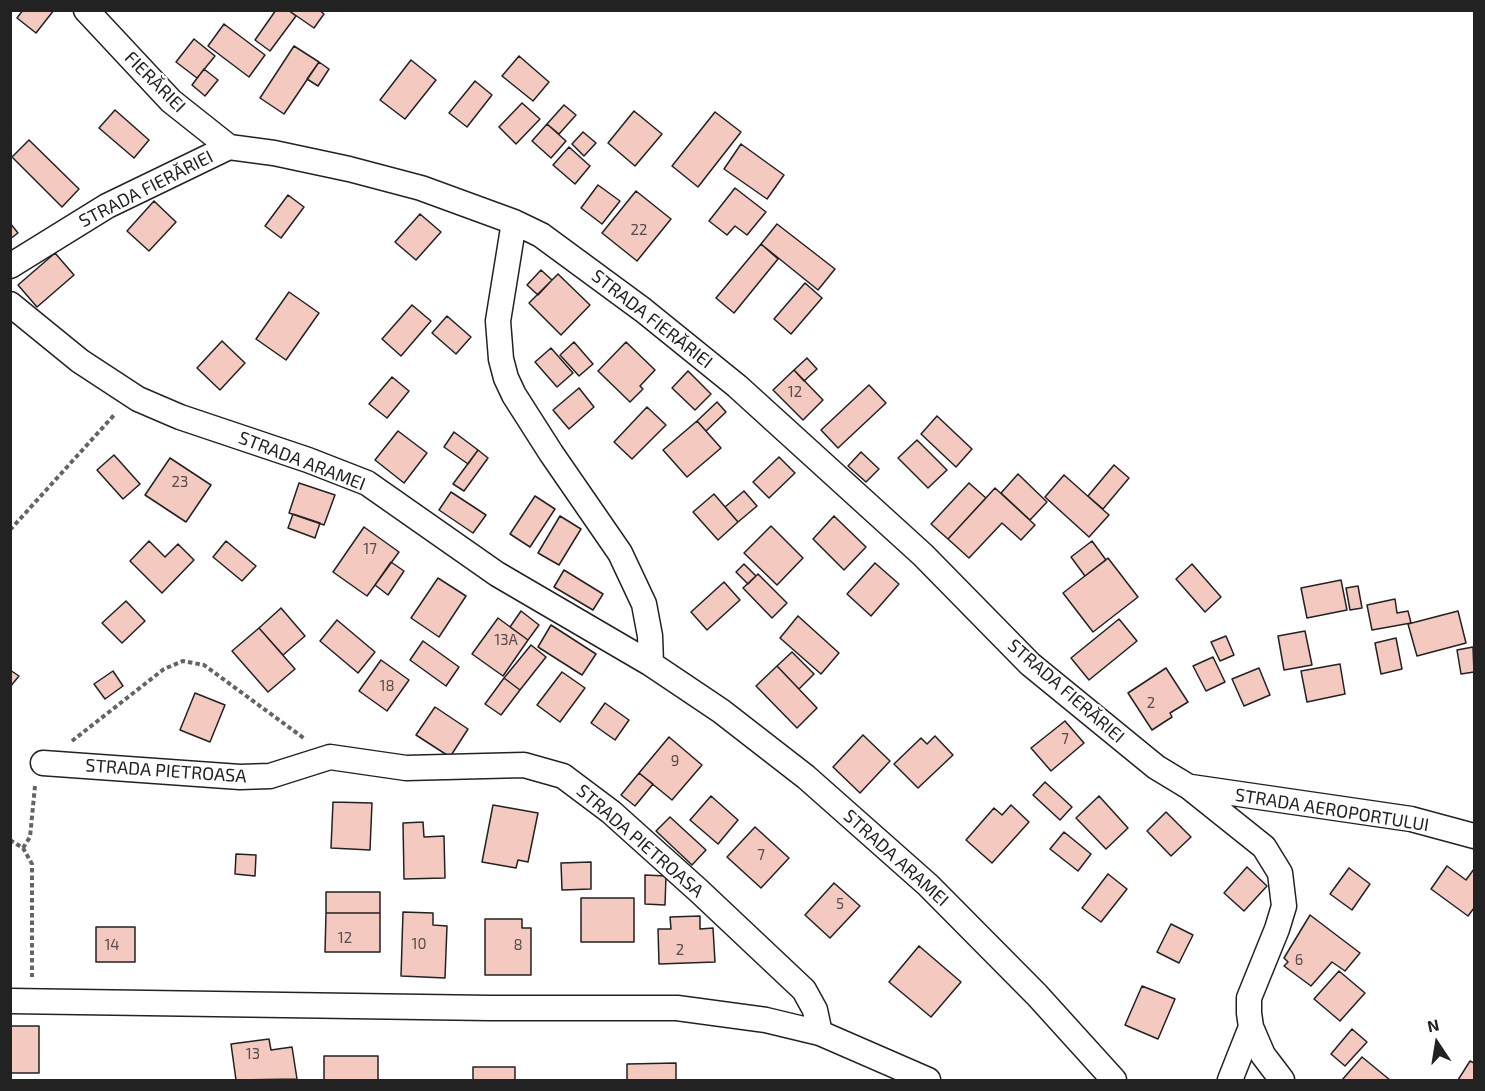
<!DOCTYPE html>
<meta charset="utf-8">
<style>
body{margin:0}
#map{position:relative;width:1485px;height:1091px;overflow:hidden;background:#fff;font-family:"Exo 2",sans-serif}
canvas{display:block}
.frame{position:absolute;inset:0;border:12px solid #222;pointer-events:none}
.north{position:absolute;left:1407px;top:1013px;width:60px;height:60px;-webkit-text-stroke:4px #fff;paint-order:stroke;rotate:348deg;font-size:16px;font-weight:700;line-height:24px;text-align:center;color:#222}
.north::after{content:'';display:block;margin:auto;width:21px;height:27px;background:#222;clip-path:polygon(50% 0,100% 100%,50% 72%,0 100%)}
</style>
<div id="map">
<canvas width="1485" height="1091"></canvas>
<div class="frame"></div>
<div class="north">N</div>
</div>
<script>
const ctx = document.querySelector('canvas').getContext('2d');
ctx.lineJoin = 'round';
function fillPath(path, color) { ctx.fillStyle = color; ctx.fill(path, 'evenodd'); }
const toPath = rows => new Path2D(rows.map(r => 'M' + r).join(''));
function strokePath(path, color, width, dash) { ctx.strokeStyle = color; ctx.lineWidth = width; ctx.lineCap = dash ? 'butt' : 'round'; ctx.setLineDash(dash || []); ctx.stroke(path); }
function label(font, color, halo, rows, align = 'center') {
  ctx.font = font + ' "Exo 2",sans-serif'; ctx.lineWidth = 4.5; ctx.setLineDash([]); ctx.textBaseline = 'middle'; ctx.strokeStyle = halo; ctx.fillStyle = color; for (const [text, x, y, turn = 0] of rows) {
    ctx.save(); ctx.translate(x, y); ctx.rotate((+turn || 0) * Math.PI / 180); ctx.textAlign = isNaN(turn) ? turn : align; if (halo) ctx.strokeText(text, 0, 0); ctx.fillText(text, 0, 0); ctx.restore();
  }
}
const building = toPath([
 [23,10,54,10,36,33,17,18,23,10],
 [276,10,288,10,296,16,270,51,255,40,276,10],
 [288,10,319,10,324,14,314,28,288,10],
 [224,24,265,55,249,77,208,46,224,24],
 [194,39,215,56,197,78,176,62,194,39],
 [294,46,319,62,284,114,260,98,294,46],
 [519,56,549,82,533,101,502,76,519,56],
 [411,60,436,80,405,119,380,100,411,60],
 [319,62,329,69,318,86,307,79,319,62],
 [204,69,218,80,205,96,192,85,204,69],
 [475,81,492,95,467,127,449,113,475,81],
 [522,103,540,119,516,144,499,127,522,103],
 [564,105,576,115,559,134,547,124,564,105],
 [115,110,149,140,134,158,99,128,115,110],
 [634,111,662,134,635,166,608,143,634,111],
 [715,112,741,132,698,187,672,166,715,112],
 [547,124,566,141,551,158,532,141,547,124],
 [583,132,596,143,584,156,572,144,583,132],
 [29,140,79,189,62,207,12,157,29,140],
 [741,144,784,175,767,199,724,169,741,144],
 [569,147,590,166,575,184,553,165,569,147],
 [598,185,620,201,602,224,581,208,598,185],
 [735,188,766,212,747,235,735,226,727,235,709,221,735,188],
 [636,191,671,219,637,261,602,233,636,191],
 [288,195,304,207,281,238,265,226,288,195],
 [154,201,176,222,149,251,127,231,154,201],
 [420,214,441,232,416,260,395,242,420,214],
 [10,223,18,233,10,239,10,223],
 [777,224,835,269,818,290,761,244,777,224],
 [761,244,778,259,734,313,716,298,761,244],
 [55,253,74,275,37,307,18,285,55,253],
 [541,270,552,280,538,295,527,285,541,270],
 [558,274,590,305,561,335,529,303,558,274],
 [805,283,822,298,791,334,774,319,805,283],
 [289,292,319,313,286,360,256,339,289,292],
 [412,305,431,321,401,356,382,339,412,305],
 [447,316,471,337,456,354,432,333,447,316],
 [222,341,245,363,220,390,197,368,222,341],
 [574,342,593,364,579,376,560,355,574,342],
 [626,342,655,370,640,386,643,389,630,402,598,371,626,342],
 [551,348,573,373,557,387,535,362,551,348],
 [807,358,817,369,804,381,794,370,807,358],
 [794,370,823,400,803,420,773,390,794,370],
 [688,371,711,394,695,410,672,388,688,371],
 [392,377,409,391,387,418,369,404,392,377],
 [869,385,886,403,838,448,821,430,869,385],
 [579,388,594,407,569,429,553,410,579,388],
 [717,402,726,412,706,431,697,421,717,402],
 [647,407,666,425,632,459,614,442,647,407],
 [937,416,972,449,956,467,921,434,937,416],
 [697,421,721,448,687,477,663,450,697,421],
 [398,431,427,453,404,483,375,460,398,431],
 [454,432,478,450,468,464,444,447,454,432],
 [917,440,947,470,928,488,898,458,917,440],
 [478,450,488,458,464,491,453,484,478,450],
 [861,452,879,469,866,482,848,466,861,452],
 [114,455,140,484,123,499,97,470,114,455],
 [779,457,795,473,769,498,753,482,779,457],
 [170,458,211,485,186,522,145,495,170,458],
 [1114,465,1129,478,1103,509,1088,496,1114,465],
 [1018,474,1047,502,1030,520,1001,493,1018,474],
 [1064,475,1109,515,1089,537,1045,497,1064,475],
 [299,483,335,495,324,525,289,513,299,483],
 [969,483,986,498,948,539,931,524,969,483],
 [995,488,1035,525,1021,540,1002,523,969,558,948,539,995,488],
 [744,491,757,506,738,522,725,507,744,491],
 [451,492,486,515,473,533,439,510,451,492],
 [714,494,738,522,718,540,693,512,714,494],
 [535,496,555,509,530,547,510,534,535,496],
 [293,514,320,523,315,538,288,528,293,514],
 [560,516,581,529,559,565,538,553,560,516],
 [834,516,866,547,844,570,813,539,834,516],
 [771,526,803,558,777,585,744,553,771,526],
 [364,527,399,552,367,596,333,572,364,527],
 [149,541,165,557,178,544,194,560,162,593,130,561,149,541],
 [226,541,256,566,242,581,213,557,226,541],
 [1092,541,1106,560,1085,576,1071,557,1092,541],
 [1108,558,1138,597,1093,632,1063,593,1108,558],
 [391,562,404,571,388,595,375,585,391,562],
 [875,563,899,584,871,616,847,594,875,563],
 [744,564,756,576,748,584,736,572,744,564],
 [1192,564,1221,597,1205,612,1176,579,1192,564],
 [564,570,603,594,593,610,554,587,564,570],
 [758,574,787,603,772,618,743,588,758,574],
 [438,578,466,596,439,637,411,618,438,578],
 [1341,580,1347,610,1307,618,1301,588,1341,580],
 [724,582,740,600,707,630,691,612,724,582],
 [1358,586,1362,608,1350,610,1346,588,1358,586],
 [1395,599,1397,613,1408,611,1411,623,1372,630,1367,605,1395,599],
 [126,601,145,621,122,643,102,623,126,601],
 [281,608,305,636,283,655,259,628,281,608],
 [521,611,539,625,528,640,510,627,521,611],
 [1458,611,1466,643,1417,656,1408,624,1458,611],
 [798,616,839,653,821,674,780,638,798,616],
 [498,618,528,640,503,676,472,654,498,618],
 [1119,619,1137,641,1089,680,1071,658,1119,619],
 [337,620,375,652,358,673,320,641,337,620],
 [551,625,596,654,582,675,538,647,551,625],
 [259,628,295,669,268,692,232,651,259,628],
 [1305,631,1312,665,1284,670,1278,636,1305,631],
 [1226,636,1234,655,1220,661,1211,642,1226,636],
 [1396,638,1402,669,1381,674,1375,643,1396,638],
 [423,641,459,667,446,686,410,660,423,641],
 [531,645,546,657,520,690,504,678,531,645],
 [1473,647,1474,672,1461,674,1457,650,1473,647],
 [792,652,814,674,799,689,777,666,792,652],
 [1213,657,1225,682,1206,691,1193,666,1213,657],
 [381,660,409,680,387,711,359,691,381,660],
 [1340,664,1345,694,1307,702,1301,671,1340,664],
 [777,666,817,708,797,728,756,686,777,666],
 [1166,668,1188,702,1170,713,1172,717,1152,730,1128,693,1166,668],
 [1259,668,1270,695,1244,706,1232,679,1259,668],
 [10,670,19,676,10,687,10,670],
 [113,671,123,686,105,699,94,684,113,671],
 [562,672,585,688,560,722,537,705,562,672],
 [504,678,520,690,501,715,485,704,504,678],
 [195,693,225,705,210,742,180,730,195,693],
 [605,703,629,720,615,740,591,723,605,703],
 [435,707,468,729,450,757,416,735,435,707],
 [1065,721,1084,743,1051,771,1031,748,1065,721],
 [863,735,890,761,860,793,833,767,863,735],
 [935,736,953,755,918,788,894,764,921,738,927,744,935,736],
 [669,737,702,765,672,800,639,773,669,737],
 [639,773,653,784,635,806,621,795,639,773],
 [1045,782,1072,807,1060,820,1033,795,1045,782],
 [711,796,738,820,718,844,690,820,711,796],
 [1099,796,1128,828,1106,849,1076,818,1099,796],
 [333,802,372,803,370,850,331,848,333,802],
 [493,805,538,813,528,862,518,860,516,868,482,862,493,805],
 [1011,805,1029,822,992,863,966,840,994,808,1002,815,1011,805],
 [1166,812,1191,837,1171,856,1147,831,1166,812],
 [670,817,706,850,692,865,656,831,670,817],
 [423,822,424,837,444,836,445,878,404,879,403,823,423,822],
 [755,827,789,858,761,888,727,857,755,827],
 [1064,832,1091,854,1078,871,1050,849,1064,832],
 [236,854,256,855,255,876,235,874,236,854],
 [591,862,591,889,562,890,561,863,591,862],
 [1447,866,1466,880,1474,869,1474,908,1468,916,1431,889,1447,866],
 [1247,867,1267,886,1244,911,1224,893,1247,867],
 [1349,868,1370,884,1352,910,1330,894,1349,868],
 [1108,874,1127,889,1101,922,1082,908,1108,874],
 [645,875,666,876,665,905,645,904,645,875],
 [834,883,860,906,830,938,805,915,834,883],
 [326,892,380,892,380,913,326,913,326,892],
 [581,898,634,898,634,942,581,942,581,898],
 [403,912,433,913,433,925,447,926,445,978,401,976,403,912],
 [326,913,380,913,380,952,325,952,326,913],
 [1310,915,1360,953,1345,971,1332,962,1311,986,1284,966,1288,962,1284,958,1310,915],
 [700,916,700,929,713,928,715,962,659,964,658,929,671,929,670,917,700,916],
 [485,919,522,919,522,928,531,928,531,975,485,975,485,919],
 [1171,924,1193,935,1179,963,1157,952,1171,924],
 [96,927,135,927,135,962,96,962,96,927],
 [919,946,961,982,931,1017,889,982,919,946],
 [1339,971,1365,993,1340,1021,1314,999,1339,971],
 [1142,986,1175,999,1158,1039,1125,1025,1142,986],
 [10,1026,39,1026,39,1073,10,1073,10,1026],
 [1352,1029,1367,1042,1345,1066,1331,1054,1352,1029],
 [269,1039,271,1050,292,1047,297,1079,236,1080,231,1044,269,1039],
 [324,1056,378,1056,378,1080,324,1080,324,1056],
 [1362,1057,1390,1080,1342,1080,1362,1057],
 [1470,1061,1474,1063,1474,1080,1458,1080,1470,1061],
 [676,1063,676,1080,627,1080,627,1064,676,1063],
 [473,1067,515,1067,515,1080,473,1080,473,1067]
]);
fillPath(building, '#f3c9c0');
strokePath(building, '#222', 1.5);
const minor = toPath([
 [86,10,171,101,229,147],
 [514,222,498,321,501,359,506,378,514,395,551,453,620,553,644,604,650,636,651,664],
 [10,266,107,206,229,147,274,153,349,169,421,188,514,222,541,235,643,310,737,386,923,555,1030,664,1156,767,1189,787,1264,847,1280,873,1284,906,1277,929,1249,998,1249,1013,1251,1027,1263,1055,1282,1080],
 [10,304,80,361,138,399,180,417,308,460,367,483,497,574,651,664,721,711,806,777,928,885,1037,995,1114,1080],
 [43,763,240,777,270,776,330,757,406,768,524,765,563,776,611,812,699,891,804,990,815,1010,820,1033],
 [1191,787,1411,819,1474,836],
 [10,1001,490,1008,677,1008,766,1020,820,1033,928,1080],
 [1230,1080,1251,1027]
]);
strokePath(minor, '#222', 27);
strokePath(toPath([
 [10,530,115,414],
 [72,741,164,669,183,661,204,665,305,739],
 [10,840,23,848,32,864,32,977],
 [23,848,30,837,35,786]
]), '#646464', 4, [4.5, 3]);
strokePath(minor, '#fff', 24);
label('15px', '#564c4a', null, [
 ["22",639,230],
 ["12",795,392],
 ["23",180,482],
 ["17",370,549],
 ["13A",506,640],
 ["18",387,686],
 ["2",1151,703],
 ["7",1065,739],
 ["9",675,761],
 ["7",761,855],
 ["5",840,904],
 ["12",345,938],
 ["10",419,944],
 ["14",112,945],
 ["8",518,945],
 ["2",680,950],
 ["6",1299,960],
 ["13",253,1054]
]);
label('18px', '#222', '#fff', [
 ["FIERĂRIEI",155,82,45],
 ["STRADA FIERĂRIEI",146,189,-27],
 ["STRADA FIERĂRIEI",652,319,38],
 ["STRADA ARAMEI",302,461,21],
 ["STRADA FIERĂRIEI",1066,691,41],
 ["STRADA PIETROASA",166,771,4],
 ["STRADA AEROPORTULUI",1332,810,9],
 ["STRADA PIETROASA",640,841,41],
 ["STRADA ARAMEI",896,858,42]
]);
</script>
